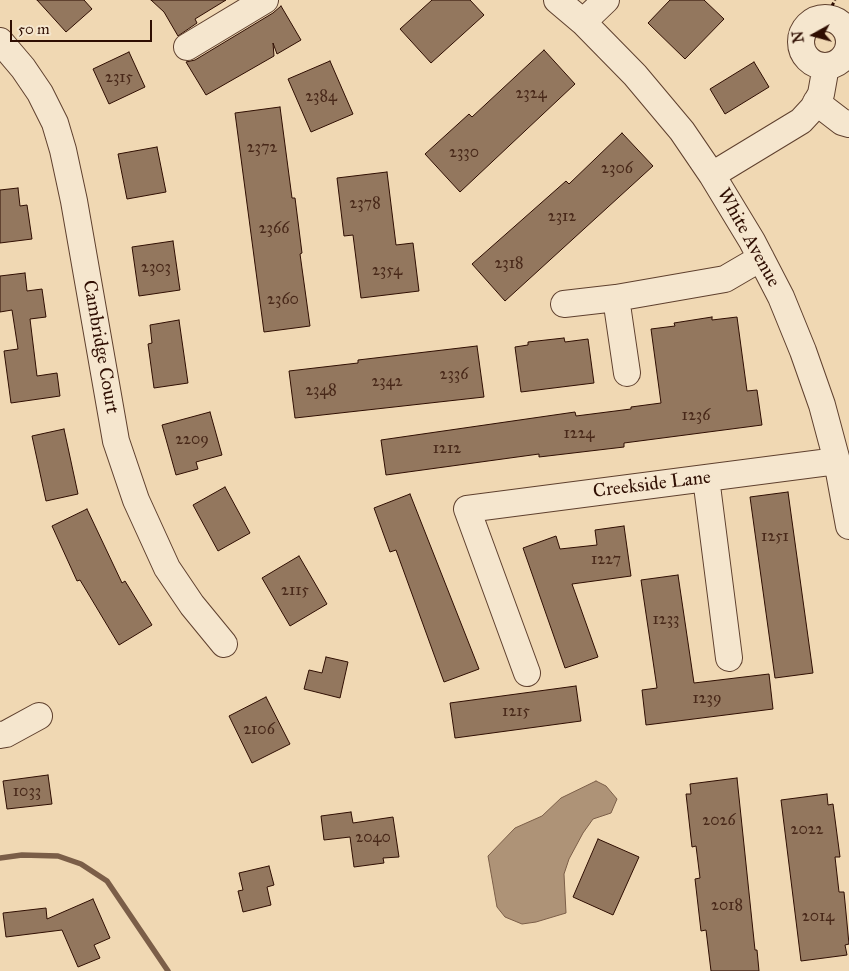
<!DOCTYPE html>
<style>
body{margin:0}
#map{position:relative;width:849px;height:971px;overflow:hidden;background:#f0d8b3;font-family:"IM FELL Great Primer",serif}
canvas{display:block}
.north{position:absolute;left:789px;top:10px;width:50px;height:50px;-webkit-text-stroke:4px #f5e6ce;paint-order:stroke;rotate:263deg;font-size:14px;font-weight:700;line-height:20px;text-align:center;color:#2f0e02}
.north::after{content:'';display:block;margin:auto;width:18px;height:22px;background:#2f0e02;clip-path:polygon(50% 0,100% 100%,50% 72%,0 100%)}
.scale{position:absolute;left:10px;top:20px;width:142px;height:22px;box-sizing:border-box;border:2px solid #2f0e02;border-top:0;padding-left:6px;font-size:15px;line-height:18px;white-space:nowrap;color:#2f0e02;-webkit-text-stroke:4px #f5e6ce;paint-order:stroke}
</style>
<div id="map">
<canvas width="849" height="971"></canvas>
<div class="north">N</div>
<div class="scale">50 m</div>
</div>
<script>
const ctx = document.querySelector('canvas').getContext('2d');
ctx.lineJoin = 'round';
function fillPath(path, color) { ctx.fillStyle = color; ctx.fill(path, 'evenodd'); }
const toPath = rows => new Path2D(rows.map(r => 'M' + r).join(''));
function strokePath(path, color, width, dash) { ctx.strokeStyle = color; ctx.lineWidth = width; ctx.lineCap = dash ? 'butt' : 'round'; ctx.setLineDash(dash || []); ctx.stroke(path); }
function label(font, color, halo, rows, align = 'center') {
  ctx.font = font + ' "IM FELL Great Primer",serif'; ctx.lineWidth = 5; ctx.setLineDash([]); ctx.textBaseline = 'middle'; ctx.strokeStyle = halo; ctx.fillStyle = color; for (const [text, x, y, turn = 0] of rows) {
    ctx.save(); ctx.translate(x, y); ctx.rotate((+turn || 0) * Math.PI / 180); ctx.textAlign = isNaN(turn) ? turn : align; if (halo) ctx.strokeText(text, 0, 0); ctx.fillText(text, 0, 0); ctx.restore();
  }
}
const water = toPath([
 [596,781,606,786,617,799,611,813,593,819,583,833,569,859,564,874,566,913,536,922,522,924,505,917,497,907,488,856,515,828,542,816,561,798,596,781]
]);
fillPath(water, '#ae9377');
strokePath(water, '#7b5e48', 1);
strokePath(toPath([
 [0,858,22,855,58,856,81,864,107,881,168,971]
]), '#7b5e48', 5.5);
const building = toPath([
 [37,0,84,0,92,9,66,32,37,0],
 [151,0,226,0,195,19,197,23,178,36,164,12,151,0],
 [432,0,470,0,484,15,431,63,400,29,432,0],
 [670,0,704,0,724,19,685,59,648,23,670,0],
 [281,6,301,40,277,54,273,43,274,56,206,95,186,62,195,60,273,13,281,6],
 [544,50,575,84,460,192,425,154,469,114,472,117,544,50],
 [129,52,145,87,109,104,93,69,129,52],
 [330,61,353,114,311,132,288,79,330,61],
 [754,62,769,87,725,114,710,89,754,62],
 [280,107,292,198,295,198,302,253,300,254,310,326,264,332,235,113,280,107],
 [622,133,653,166,505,301,472,264,566,181,569,184,622,133],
 [157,147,166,192,127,199,118,154,157,147],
 [387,172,396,245,413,243,419,291,361,298,353,235,344,236,337,178,387,172],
 [18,188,20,206,27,205,32,239,0,243,0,190,18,188],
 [173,241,180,290,139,296,132,247,173,241],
 [25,273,27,291,42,289,46,317,30,319,37,376,57,373,60,396,11,403,4,351,18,349,12,310,0,312,0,276,25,273],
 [712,317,712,320,737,317,747,391,757,390,762,425,624,443,624,447,539,457,539,454,386,475,381,440,575,412,576,416,631,409,631,407,661,403,651,329,675,326,674,323,712,317],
 [179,320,188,383,154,388,148,344,152,343,150,325,179,320],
 [564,338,565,342,588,339,594,383,521,392,515,347,528,345,528,342,564,338],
 [477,346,484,397,295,418,289,371,358,363,358,360,477,346],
 [210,412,222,455,196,462,198,469,176,475,162,425,210,412],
 [64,429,78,494,46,501,32,436,64,429],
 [225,487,250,533,218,551,193,505,225,487],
 [788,492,813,673,775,678,750,497,788,492],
 [410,494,479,669,444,682,396,550,390,552,374,508,410,494],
 [87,509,122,583,125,581,152,625,119,645,80,580,77,581,52,526,87,509],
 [624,526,631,576,572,584,598,657,565,668,523,548,556,536,560,549,597,545,595,530,624,526],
 [299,556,327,604,290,626,262,578,299,556],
 [678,575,694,683,769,674,773,709,646,725,642,690,657,688,641,580,678,575],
 [326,657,348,662,340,698,304,689,309,670,322,673,326,657],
 [576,686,581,721,455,738,450,703,576,686],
 [266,697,290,744,252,763,229,716,266,697],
 [48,775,52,804,7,809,3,781,48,775],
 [737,778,755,950,757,950,759,971,711,971,706,930,701,931,695,879,700,878,696,846,692,847,686,794,691,794,690,784,737,778],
 [827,794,828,805,833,804,840,857,835,857,839,892,844,892,849,944,845,945,847,955,801,961,781,800,827,794],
 [351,812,353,823,393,817,399,857,383,858,384,863,354,867,350,837,324,840,321,816,351,812],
 [598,839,639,857,613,915,573,897,598,839],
 [269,866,274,885,267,887,271,905,243,912,238,891,243,890,239,873,269,866],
 [93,899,110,938,94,945,100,958,78,967,62,930,6,937,3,913,46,908,47,919,93,899]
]);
fillPath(building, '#93775e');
strokePath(building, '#2f0e02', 1);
const minor = toPath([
 [557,0,583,22,635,75,682,131,712,175,752,241,781,297,803,351,822,405,837,461,849,526],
 '801 42a24 24 0 1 1 48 0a24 24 0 1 1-48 0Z',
 [583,22,606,0],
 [0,41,23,68,40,93,55,123,63,150,74,201,116,441,136,500,167,568,192,605,224,644],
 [187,47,265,0],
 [816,102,842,122,849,124],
 [712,175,801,121,813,108,821,94,826,66],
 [616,298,627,373],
 [564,304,616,298,725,279,761,258],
 [706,478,729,658],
 [527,673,467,509,837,461],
 [0,735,6,734,39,716]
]);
strokePath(minor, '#5f402e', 28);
strokePath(toPath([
 [826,18,835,0]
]), '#2f0e02', 3, [4, 2.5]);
strokePath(minor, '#f5e6ce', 26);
label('16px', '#482819', null, [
 ["2315",119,78],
 ["2324",531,94],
 ["2384",321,97],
 ["2372",262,148],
 ["2330",464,153],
 ["2306",617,169],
 ["2378",365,204],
 ["2312",562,217],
 ["2366",274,229],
 ["2318",509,264],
 ["2303",156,268],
 ["2354",387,271],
 ["2360",283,300],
 ["2336",454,375],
 ["2342",387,382],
 ["2348",321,391],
 ["1236",696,416],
 ["1224",579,434],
 ["2209",192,440],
 ["1212",447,449],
 ["1251",775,537],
 ["1227",606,560],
 ["2115",295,591],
 ["1233",666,620],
 ["1239",707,699],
 ["1215",516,712],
 ["2106",259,730],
 ["1033",27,792],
 ["2026",719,821],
 ["2022",807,830],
 ["2040",373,838],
 ["2018",727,906],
 ["2014",818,917]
]);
label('19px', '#2f0e02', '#f5e6ce', [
 ["White Avenue",748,238,61],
 ["Cambridge Court",100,347,80],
 ["Creekside Lane",652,485,-7]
]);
</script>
